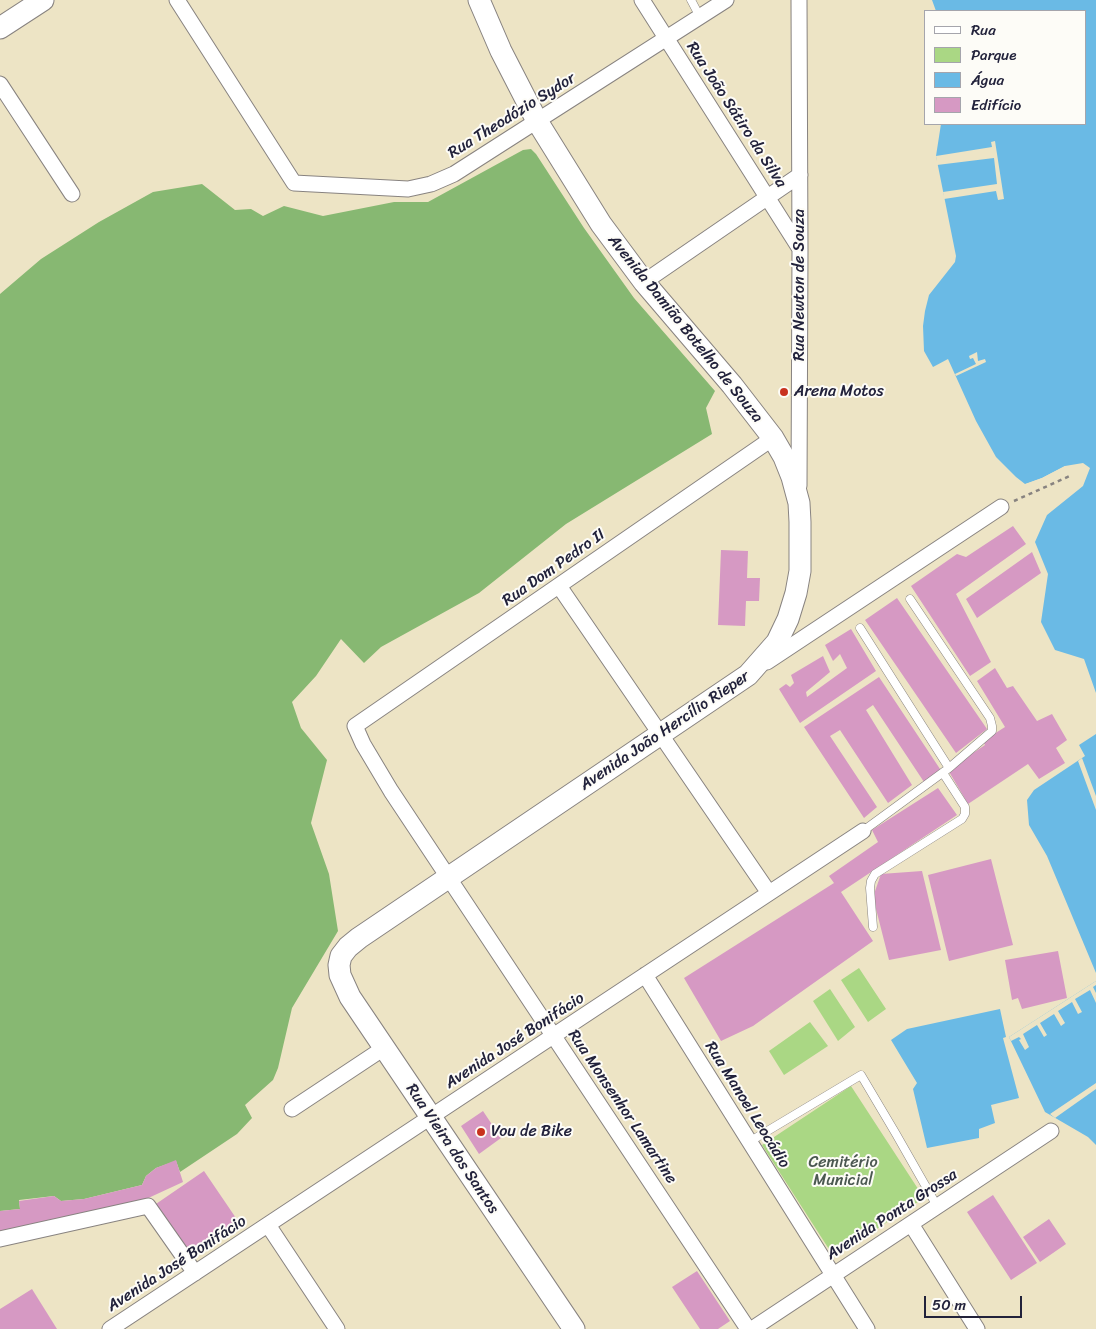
<!DOCTYPE html>
<meta charset="utf-8">
<style>
body{margin:0}
#map{position:relative;width:1096px;height:1329px;overflow:hidden;background:#ede4c5;font-family:Sriracha,sans-serif}
canvas{display:block}
.legend{position:absolute;left:924px;top:10px;width:162px;height:115px;box-sizing:border-box;background:#fdfcf7;border:1px solid #a5a5ac;margin:0;padding:6px 9px;list-style:none;font-size:15px;color:#22223b}
.legend li{display:flex;align-items:center;gap:10px;height:25px}
.legend b{width:25px;border:1px solid #a5a5ac}
.scale{position:absolute;left:924px;top:1296px;width:98px;height:22px;box-sizing:border-box;border:2px solid #22223b;border-top:0;padding-left:6px;font-size:15px;line-height:18px;white-space:nowrap;color:#22223b;-webkit-text-stroke:4px #fdfcf7;paint-order:stroke}
</style>
<div id="map">
<canvas width="1096" height="1329"></canvas>
<ul class="legend">
<li><b style="height:6px;background:#fff"></b>Rua</li>
<li><b style="height:14px;background:#aad784"></b>Parque</li>
<li><b style="height:14px;background:#6abae5"></b>Água</li>
<li><b style="height:14px;background:#d699c3"></b>Edifício</li>
</ul>
<div class="scale">50 m</div>
</div>
<script>
const ctx = document.querySelector('canvas').getContext('2d');
ctx.lineJoin = 'round';
function fillPath(path, color) { ctx.fillStyle = color; ctx.fill(path, 'evenodd'); }
const toPath = rows => new Path2D(rows.map(r => 'M' + r).join(''));
function strokePath(path, color, width, dash) { ctx.strokeStyle = color; ctx.lineWidth = width; ctx.lineCap = dash ? 'butt' : 'round'; ctx.setLineDash(dash || []); ctx.stroke(path); }
function label(font, color, halo, rows, align = 'center') {
  ctx.font = font + ' Sriracha,sans-serif'; ctx.lineWidth = 4; ctx.setLineDash([]); ctx.textBaseline = 'middle'; ctx.strokeStyle = halo; ctx.fillStyle = color; for (const [text, x, y, turn = 0] of rows) {
    ctx.save(); ctx.translate(x, y); ctx.rotate((+turn || 0) * Math.PI / 180); ctx.textAlign = isNaN(turn) ? turn : align; if (halo) ctx.strokeText(text, 0, 0); ctx.fillText(text, 0, 0); ctx.restore();
  }
}
fillPath(toPath([
 [859,968,886,1009,868,1022,841,980],
 [830,989,855,1027,838,1041,813,1001],
 [810,1022,828,1046,784,1075,769,1051],
 [851,1086,924,1198,834,1257,762,1145]
]), '#aad784');
fillPath(toPath([
 [531,149,536,154,584,228,634,298,715,391,706,408,712,434,566,524,479,593,381,647,364,663,341,639,316,676,292,702,301,728,327,760,311,823,329,874,338,931,292,1008,278,1068,273,1080,245,1105,252,1118,237,1134,180,1172,176,1161,156,1168,146,1176,142,1185,84,1199,61,1201,54,1196,19,1200,20,1209,0,1211,0,294,41,259,99,222,153,192,202,184,235,210,251,209,263,216,284,206,323,216,394,202,428,202,523,150]
]), '#87b872');
fillPath(toPath([
 [932,0,1096,0,1096,693,1084,659,1055,650,1041,622,1048,574,1035,542,1047,515,1083,486,1090,468,1083,463,1065,466,1042,478,1025,484,1016,477,996,457,976,421,948,359,933,367,924,351,923,326,925,311,929,295,955,262,956,256,936,156,941,124,1085,124,1085,11,936,11],
 [1096,734,1096,973,1047,856,1029,825,1027,800,1034,790,1085,756,1079,745],
 [1096,981,1096,1145,1088,1137,1045,1112,1009,1037],
 [1000,1009,1006,1037,1003,1038,1019,1098,991,1105,995,1123,979,1129,979,1138,927,1148,913,1089,917,1083,891,1040,907,1029]
]), '#6abae5');
fillPath(toPath([
 [995,141,1004,199,998,200,996,191,944,199,943,192,997,184,994,158,937,165,936,156,992,147,991,142],
 [977,352,978,361,985,359,986,362,956,376,955,374,976,364,973,358,970,359,969,356],
 [1065,466,1068,468,1043,480,1026,486,1023,485,1042,478],
 [1082,758,1096,796,1096,810,1078,761],
 [1096,981,1096,985,1093,987,1096,993,1096,1003,1090,990,1075,999,1082,1012,1078,1014,1072,1002,1058,1011,1065,1023,1061,1026,1054,1014,1040,1023,1047,1035,1044,1037,1037,1025,1023,1034,1029,1047,1025,1050,1019,1040,1021,1039,1019,1037,1011,1041,1009,1037],
 [1096,1083,1096,1089,1055,1118,1050,1114]
]), '#ede4c5');
fillPath(toPath([
 [1013,526,1026,544,956,594,991,662,970,676,911,586,957,554,966,557],
 [721,550,748,551,747,578,760,578,759,601,746,601,745,626,718,625],
 [1032,552,1041,573,977,618,966,599],
 [897,598,987,729,956,753,865,620],
 [851,629,876,671,800,723,779,689,786,684,790,687,794,683,791,675,823,656,830,672,806,692,807,697,847,668,840,654,833,661,825,645],
 [995,668,1007,688,1013,686,1037,721,1052,714,1067,740,1056,748,1065,763,1039,779,1028,764,968,804,948,770,985,745,983,741,1005,727,977,681],
 [879,677,942,772,926,785,873,705,866,710,912,785,888,803,840,730,830,736,877,807,864,818,804,727],
 [938,788,957,815,841,892,873,941,753,1026,721,1041,684,978,834,883,829,876,878,842,872,830],
 [991,859,1013,945,949,961,928,875],
 [922,871,941,950,889,960,873,897,881,874],
 [1058,951,1067,998,1022,1009,1018,998,1012,1000,1005,960],
 [483,1111,501,1138,479,1154,461,1126],
 [176,1160,183,1182,144,1200,0,1235,0,1211,20,1209,19,1201,54,1196,61,1201,84,1199,142,1185,146,1176,156,1168],
 [204,1171,238,1221,187,1257,153,1206],
 [993,1195,1037,1263,1011,1280,967,1212],
 [1049,1219,1066,1244,1040,1262,1023,1237],
 [697,1271,730,1321,718,1329,700,1329,672,1287],
 [32,1289,57,1329,0,1329,0,1309]
]), '#d699c3');
const lane = toPath([
 [691,0,700,17],
 [910,599,990,718,992,726,992,731,949,768],
 [860,628,949,768,863,831],
 [873,927,870,888,871,881,875,874,962,819,965,814,965,807,943,773],
 [749,1142,861,1075,896,1134,937,1206]
]);
const street = toPath([
 [177,0,294,183,408,189,431,184,454,174,726,0],
 [642,0,800,249],
 [799,0,800,249,799,486],
 [0,84,72,194],
 [644,282,800,175],
 [559,586,769,893],
 [767,662,1001,507],
 [645,975,867,1329],
 [292,1109,384,1048],
 [911,1224,977,1329],
 [268,1225,337,1329],
 [0,1239,148,1206,195,1273],
 [110,1329,863,831],
 [748,1329,391,791,363,744,355,726,773,438],
 [752,1329,1051,1131]
]);
const secondary = toPath([
 [479,0,501,51,537,121,601,224,644,282,732,385,773,438,784,457,792,477,799,503,800,522,800,571,796,593,788,619,777,642,748,675,359,938,348,947,341,956,339,965,340,975,350,997,574,1329],
 [0,28,43,0]
]);
strokePath(lane, '#888380', 9);
strokePath(street, '#888380', 17);
strokePath(secondary, '#888380', 23);
strokePath(toPath([
 [1014,501,1072,475]
]), '#888380', 2.5, [4, 4]);
strokePath(lane, '#fff', 8);
strokePath(street, '#fff', 15);
strokePath(secondary, '#fff', 21);
for (const [x, y, r, color] of [
 [784,392,5,"#c8321e"],
 [481,1132,5,"#c8321e"]
]) { const dot = new Path2D(); dot.arc(x, y, r, 0, 2 * Math.PI); ctx.fillStyle = color; ctx.fill(dot); strokePath(dot, '#fdfcf7', 2); }
label('16px', '#22223b', '#fdfcf7', [
 ["Rua João Sátiro da Silva",736,115,57],
 ["Rua Theodózio Sydor",512,116,-32],
 ["Rua Newton de Souza",800,285,-90],
 ["Avenida Damião Botelho de Souza",685,329,51],
 ["Rua Dom Pedro II",554,568,-35],
 ["Avenida João Hercílio Rieper",665,731,-34],
 ["Avenida José Bonifácio",515,1041,-33],
 ["Rua Manoel Leocádio",747,1105,58],
 ["Rua Monsenhor Lamartine",622,1107,56],
 ["Rua Vieira dos Santos",452,1149,56],
 ["Avenida Ponta Grossa",892,1215,-33],
 ["Avenida José Bonifácio",177,1264,-33]
]);
label('16px', '#22223b', '#fdfcf7', [
 ["Arena Motos",794,392],
 ["Vou de Bike",491,1132]
], 'left');
label('16px', '#4b5851', '#fdfcf7', [
 ["Cemitério",843,1163],
 ["Municial",843,1181]
]);
</script>
